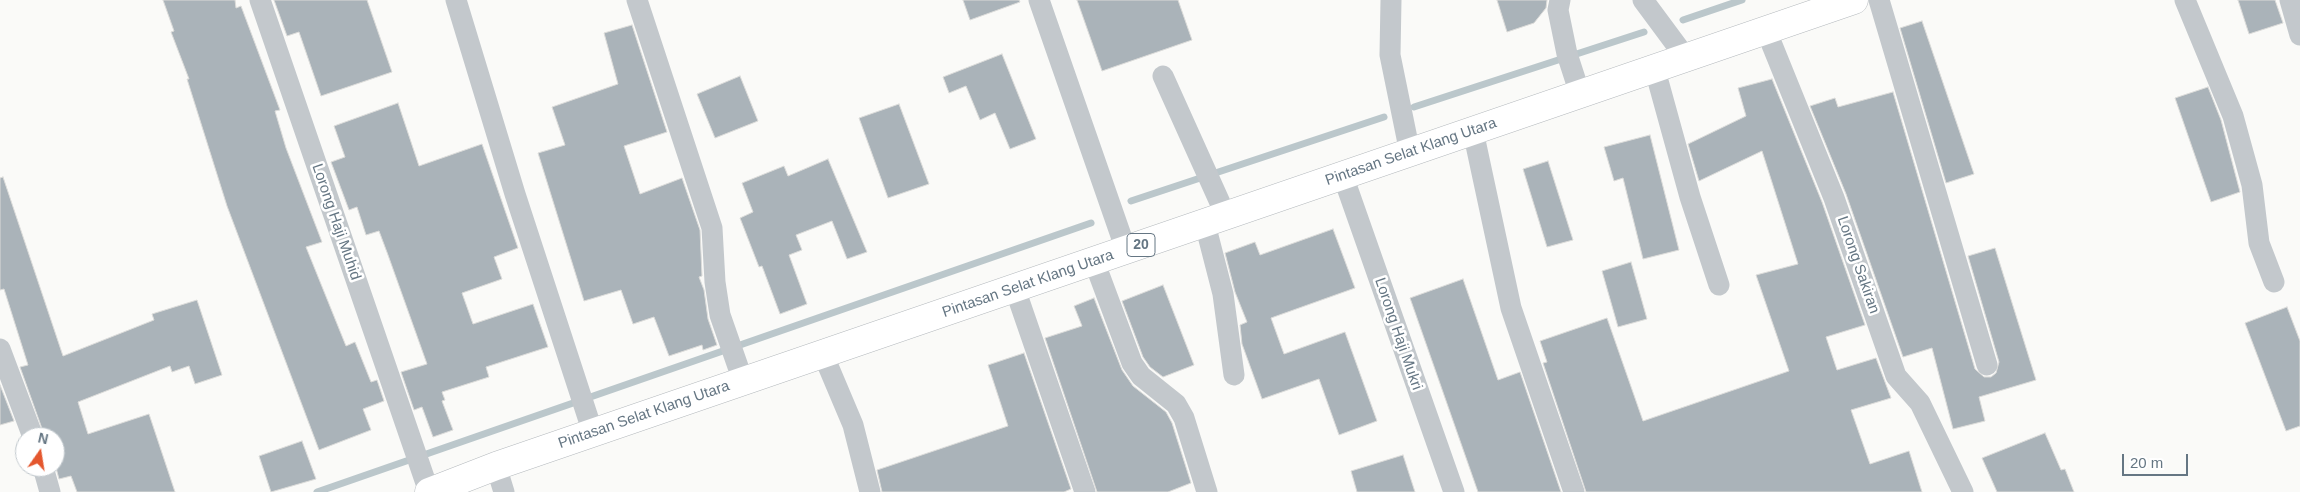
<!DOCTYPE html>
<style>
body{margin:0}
#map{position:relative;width:2300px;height:492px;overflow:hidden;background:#fafaf8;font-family:Arial,sans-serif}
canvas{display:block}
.north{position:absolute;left:15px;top:427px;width:50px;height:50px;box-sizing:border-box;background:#fff;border:1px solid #c1c8cd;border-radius:50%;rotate:13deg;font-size:14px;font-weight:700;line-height:20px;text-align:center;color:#657683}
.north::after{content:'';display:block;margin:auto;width:18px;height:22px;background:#e4572e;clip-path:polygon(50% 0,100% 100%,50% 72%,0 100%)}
.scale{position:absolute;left:2122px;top:454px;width:66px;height:22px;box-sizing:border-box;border:2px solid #657683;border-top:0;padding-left:6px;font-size:15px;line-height:18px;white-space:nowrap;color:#657683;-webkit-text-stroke:4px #fff;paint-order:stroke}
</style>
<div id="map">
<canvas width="2300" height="492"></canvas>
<div class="north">N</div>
<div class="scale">20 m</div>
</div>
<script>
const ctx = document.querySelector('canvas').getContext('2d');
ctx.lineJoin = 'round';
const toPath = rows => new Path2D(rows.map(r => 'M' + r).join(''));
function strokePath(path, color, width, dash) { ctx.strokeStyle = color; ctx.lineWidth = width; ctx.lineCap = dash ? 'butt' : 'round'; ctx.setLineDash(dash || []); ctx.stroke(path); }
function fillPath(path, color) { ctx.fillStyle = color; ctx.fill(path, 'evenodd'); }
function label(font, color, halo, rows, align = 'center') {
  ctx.font = font + ' Arial,sans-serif'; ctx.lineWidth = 5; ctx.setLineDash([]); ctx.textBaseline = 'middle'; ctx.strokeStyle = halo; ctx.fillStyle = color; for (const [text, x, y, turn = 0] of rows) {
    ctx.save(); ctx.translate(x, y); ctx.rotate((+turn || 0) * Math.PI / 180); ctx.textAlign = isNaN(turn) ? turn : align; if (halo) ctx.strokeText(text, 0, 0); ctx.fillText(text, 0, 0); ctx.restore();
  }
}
strokePath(toPath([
 [1683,20,1742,0],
 [1414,107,1644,32],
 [1131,201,1384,117],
 [317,492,1091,223]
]), '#bbc7cb', 7);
const building = toPath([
 [163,0,235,0,236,8,241,6,280,110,275,111,286,148,322,242,306,247,346,346,355,342,371,382,377,380,384,401,363,409,371,430,319,450,227,206,187,79,189,79,171,32,174,31,163,0],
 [274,0,367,0,392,72,321,96,299,32,287,36,274,0],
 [963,0,1019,0,1020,2,970,20,963,0],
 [1077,0,1178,0,1192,40,1102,71,1077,0],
 [1497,0,1547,0,1546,8,1534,23,1507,32,1497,0],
 [2238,0,2275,0,2283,23,2249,34,2238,0],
 [1922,21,1974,174,1946,183,1900,28,1922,21],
 [632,25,667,132,624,146,640,194,682,178,700,230,702,276,699,277,704,290,708,319,717,345,703,350,702,345,669,356,654,317,633,324,621,290,584,301,538,153,565,145,552,107,618,84,604,33,632,25],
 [1002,54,1036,139,1010,149,995,113,980,120,966,86,949,93,943,77,1002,54],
 [740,76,758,121,715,138,697,94,740,76],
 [1772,79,1822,202,1865,325,1826,337,1837,370,1876,358,1891,398,1851,410,1870,464,1909,451,1922,492,1586,492,1543,363,1547,362,1540,341,1607,318,1643,421,1789,371,1756,275,1798,264,1762,151,1699,181,1688,144,1746,116,1738,88,1772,79],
 [2208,87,2221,120,2240,192,2211,202,2175,98,2208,87],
 [1893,92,1975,369,1984,377,1991,377,1996,373,1999,362,1968,256,1995,248,2036,380,1979,397,1985,421,1953,429,1932,348,1903,357,1846,194,1810,106,1835,98,1838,107,1893,92],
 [398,103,419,166,482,144,518,248,494,257,502,279,462,293,473,324,533,304,548,347,486,367,489,377,442,392,445,400,442,401,453,430,433,437,422,407,414,410,401,372,427,364,388,255,379,231,366,235,357,207,349,210,331,162,345,157,334,126,398,103],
 [899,104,929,184,888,198,859,118,899,104],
 [1650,135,1679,250,1643,259,1623,178,1614,181,1604,147,1650,135],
 [828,159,867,252,847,259,832,221,796,235,802,250,789,255,807,304,780,314,762,266,759,267,740,218,753,212,742,183,784,166,788,176,828,159],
 [1548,161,1573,240,1547,247,1523,169,1548,161],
 [3,177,63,356,154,320,152,314,197,300,222,375,195,384,189,366,172,372,170,366,78,402,88,434,149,414,175,492,77,492,71,476,59,479,55,464,55,437,45,437,20,367,28,365,4,289,0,290,0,178,3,177],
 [1333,229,1355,288,1271,318,1284,354,1345,332,1377,421,1339,435,1319,379,1262,399,1242,344,1240,325,1247,322,1235,292,1225,253,1255,242,1260,255,1333,229],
 [1631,262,1647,319,1618,327,1602,271,1631,262],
 [1463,279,1498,380,1520,372,1561,492,1478,492,1410,298,1463,279],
 [1163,285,1194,365,1163,377,1150,367,1143,357,1122,301,1163,285],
 [1094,298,1122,370,1133,386,1166,412,1172,423,1191,483,1168,492,1097,492,1045,338,1082,326,1074,306,1094,298],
 [2287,307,2300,341,2300,426,2286,431,2245,323,2287,307],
 [1024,353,1071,489,1064,492,882,492,877,470,1008,426,988,365,1024,353],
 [0,385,14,421,0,425,0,385],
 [2045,433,2061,470,2065,469,2074,492,1997,492,1982,458,2045,433],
 [302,441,316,479,271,492,259,456,302,441],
 [1403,455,1415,492,1357,492,1351,471,1403,455]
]);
fillPath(building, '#aab3b9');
strokePath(building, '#dcdcda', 1);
const highway = toPath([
 [429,492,496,466,1854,0]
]);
strokePath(highway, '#b4b9bd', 29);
strokePath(toPath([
 [260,0,429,492],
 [456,0,515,194,593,433],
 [637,0,712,228,715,282,720,315,743,381],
 [1039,0,1126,250],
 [1391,0,1390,55,1410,153],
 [1560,0,1558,10,1567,54,1580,94],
 [1643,0,1686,58],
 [1879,0,1987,365],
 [2185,0,2233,116,2252,185,2259,243,2274,282],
 [2290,0,2300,35],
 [1766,30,1834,198,1896,376,1920,403,1963,492],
 [1655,70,1690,197,1719,285],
 [1163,76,1226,216],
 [1473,131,1511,308,1574,492],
 [1343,176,1454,492],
 [1205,224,1223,294,1234,375],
 [1094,261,1132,363,1141,376,1176,404,1184,418,1207,492],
 [1015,289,1085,492],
 [0,349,33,437],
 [823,354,853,425,870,492],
 [496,466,504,492],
 [43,467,50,492]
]), '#c3c8cc', 21);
strokePath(highway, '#fff', 28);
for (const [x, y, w] of [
 [1141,245,28]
]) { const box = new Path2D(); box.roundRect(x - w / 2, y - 11.5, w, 23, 4); ctx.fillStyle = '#fff'; ctx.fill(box); strokePath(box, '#657683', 1); }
label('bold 14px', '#657683', null, [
 ["20",1141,245]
]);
label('15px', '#657683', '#fff', [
 ["Pintasan Selat Klang Utara",1411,152,-19],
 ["Lorong Haji Muhid",336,222,71],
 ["Lorong Sakiran",1858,265,71],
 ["Pintasan Selat Klang Utara",1028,284,-19],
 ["Lorong Haji Mukri",1398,334,71],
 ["Pintasan Selat Klang Utara",644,415,-19]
]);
</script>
